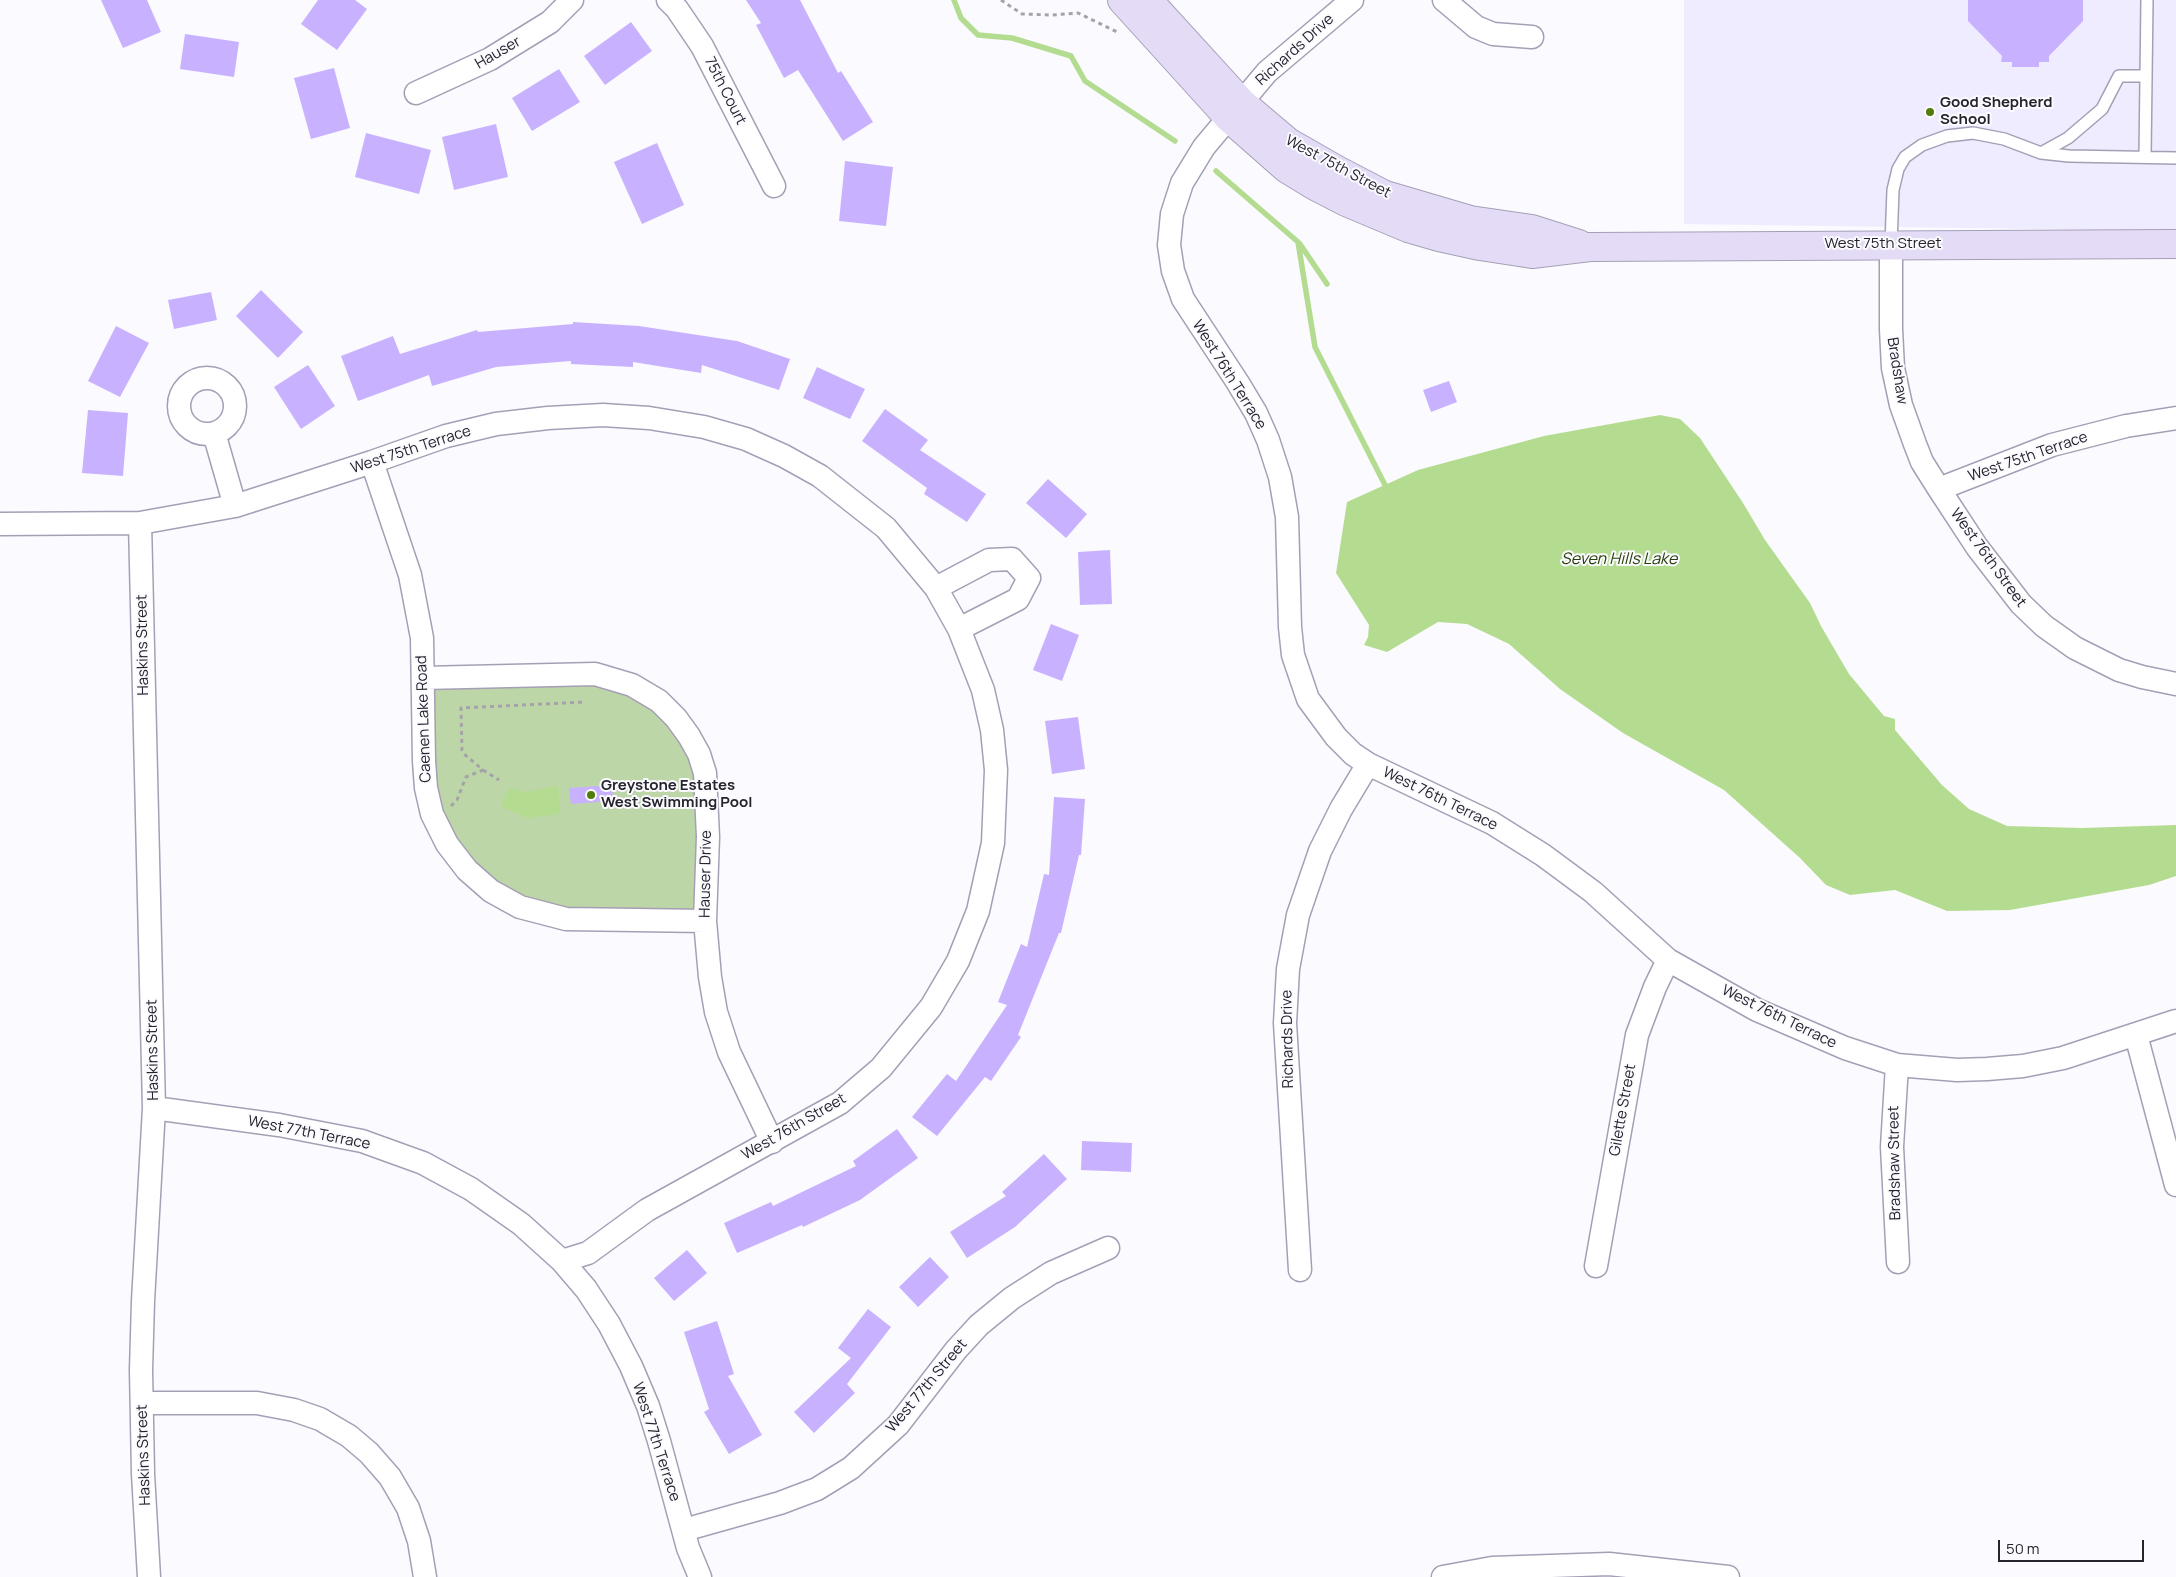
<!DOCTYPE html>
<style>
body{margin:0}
#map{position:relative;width:2176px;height:1577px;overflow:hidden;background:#fbfaff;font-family:Manrope,sans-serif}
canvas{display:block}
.scale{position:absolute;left:1998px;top:1540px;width:146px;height:22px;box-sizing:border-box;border:2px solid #25232b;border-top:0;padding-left:6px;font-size:15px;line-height:18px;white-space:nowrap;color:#25232b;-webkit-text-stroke:4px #fbfaff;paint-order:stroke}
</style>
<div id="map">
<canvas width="2176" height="1577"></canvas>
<div class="scale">50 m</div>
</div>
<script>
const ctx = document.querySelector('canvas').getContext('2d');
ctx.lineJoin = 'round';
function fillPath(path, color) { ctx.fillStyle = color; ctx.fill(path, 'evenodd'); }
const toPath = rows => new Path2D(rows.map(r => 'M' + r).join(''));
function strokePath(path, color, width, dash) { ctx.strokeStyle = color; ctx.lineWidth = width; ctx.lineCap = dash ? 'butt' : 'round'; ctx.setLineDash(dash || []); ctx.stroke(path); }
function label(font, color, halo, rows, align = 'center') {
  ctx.font = font + ' Manrope,sans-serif'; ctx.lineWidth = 4; ctx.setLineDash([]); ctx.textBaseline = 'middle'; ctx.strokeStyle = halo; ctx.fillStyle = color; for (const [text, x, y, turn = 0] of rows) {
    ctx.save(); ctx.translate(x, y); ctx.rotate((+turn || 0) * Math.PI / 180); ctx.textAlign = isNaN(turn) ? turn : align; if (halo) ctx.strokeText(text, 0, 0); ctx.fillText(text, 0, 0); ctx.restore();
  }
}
fillPath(toPath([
 [1684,0,2176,0,2176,231,1684,224]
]), '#f0ecff');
fillPath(toPath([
 [423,678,632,685,699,754,705,921,566,919,491,891,432,814]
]), '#bdd6a7');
fillPath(toPath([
 [1660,415,1680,419,1700,438,1743,503,1765,540,1810,603,1821,626,1849,674,1884,716,1895,719,1895,730,1942,785,1969,809,2007,826,2082,828,2176,825,2176,876,2149,885,2010,910,1947,911,1895,890,1850,895,1826,885,1800,858,1724,790,1623,733,1560,689,1509,644,1467,624,1438,622,1387,652,1364,645,1368,637,1369,625,1336,573,1347,502,1418,470,1544,436],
 [558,786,560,814,527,818,501,806,509,788,525,792]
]), '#b4dc90');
strokePath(toPath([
 [954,0,961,18,978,35,1012,38,1071,56,1085,81,1175,141],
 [1216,171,1298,242,1315,347,1385,485],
 [1300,244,1327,284]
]), '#b4dc90', 5.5);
fillPath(toPath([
 [101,0,147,0,161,32,123,48],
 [318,0,355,0,367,9,337,50,301,24],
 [746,0,800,0,838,73,841,71,873,122,843,141,798,70,784,78,756,25,761,23],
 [1968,0,2083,0,2083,21,2049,56,2049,62,2039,62,2039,67,2012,67,2012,62,2001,62,2002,56,1968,21],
 [631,22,652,51,605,85,584,56],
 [185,34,239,42,234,77,180,69],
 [334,68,350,128,311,139,294,78],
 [559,69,580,102,532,131,512,98],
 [496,124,508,177,454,190,442,137],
 [366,133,431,150,419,194,355,177],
 [657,143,684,205,642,224,614,162],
 [845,161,893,167,886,226,839,221],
 [261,290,303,332,278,358,236,316],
 [211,292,217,320,174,329,168,300],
 [573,322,639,326,737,341,790,359,779,390,702,365,701,373,633,362,633,367,571,364,571,361,496,367,432,386,429,375,358,401,341,356,393,336,400,354,477,330,478,332,573,324],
 [116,326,149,343,120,397,88,381],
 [308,365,335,406,301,429,274,387],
 [817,367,865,389,850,419,803,398],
 [1449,381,1457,402,1431,412,1423,390],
 [885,409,928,440,920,450,986,494,967,522,924,494,927,488,862,441],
 [88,410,128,413,123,476,82,473],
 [1048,479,1087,514,1066,538,1026,503],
 [1110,550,1112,604,1080,605,1078,552],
 [1051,624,1079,635,1062,681,1033,670],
 [1078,717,1085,769,1052,774,1045,721],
 [612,785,613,801,571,804,569,788],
 [1054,797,1085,799,1081,855,1079,855,1061,933,1059,933,1018,1035,1021,1037,991,1081,985,1077,937,1136,912,1117,947,1074,956,1081,1007,1005,998,1002,1021,944,1027,947,1044,874,1049,875],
 [897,1129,918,1158,860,1200,803,1227,802,1225,737,1253,724,1223,771,1202,773,1206,856,1166,853,1161],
 [1082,1141,1132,1143,1131,1172,1081,1170],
 [1044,1154,1067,1179,1015,1227,967,1258,950,1232,1006,1196,1002,1192],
 [687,1250,707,1273,674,1301,654,1278],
 [930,1257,949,1277,918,1307,899,1287],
 [868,1309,891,1327,847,1384,855,1393,814,1433,794,1412,851,1358,838,1348],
 [717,1321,734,1374,728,1376,762,1435,729,1454,704,1412,709,1409,684,1332]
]), '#c8b2ff');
const service = toPath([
 [2041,153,2068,138,2102,109,2119,76,2146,76],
 [2145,157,2147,0],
 [1891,244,1893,190,1898,169,1905,157,1922,145,1947,136,1973,133,2004,139,2041,153,2069,156,2176,158]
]);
const minor = toPath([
 [668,0,677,9,702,46,774,186],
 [1352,0,1267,72,1204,147,1182,183,1172,214,1169,245,1173,271,1183,299,1238,383,1256,413,1268,440,1280,477,1287,517,1290,627,1293,655,1308,699,1336,737,1353,754,1368,764,1492,823,1543,855,1593,892,1668,960,1757,1010,1845,1048,1897,1065,1957,1070,1987,1069,2023,1066,2063,1058,2176,1021],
 [1444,0,1476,27,1493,34,1532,37],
 [416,93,490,59,550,22,572,0],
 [1891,244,1891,329,1893,368,1901,405,1915,444,1922,462,1939,489,1977,547,2021,604,2044,626,2075,648,2119,670,2142,677,2176,684],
 '179 406a28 28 0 1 1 56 0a28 28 0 1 1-56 0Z',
 [214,433,235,506],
 [372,462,410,575,422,638,424,761,426,788,432,814,447,844,467,870,491,891,520,907,566,919,705,921],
 [1939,489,2052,445,2126,426,2176,418],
 [140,523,154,1108,143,1301,141,1370,143,1474,149,1577],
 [0,524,140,523,235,506,372,462,446,436,496,424,548,418,603,415,649,418,704,427,746,439,784,456,820,476,886,528,936,588,959,629,983,690,992,730,996,770,993,843,978,911,958,961,931,1007,881,1068,840,1103,647,1210,588,1253,562,1261],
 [936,588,989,560,1012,559,1029,578,1018,599,959,629],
 [423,678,595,674,632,685,659,701,676,718,689,736,699,754,705,773,708,837,705,921,710,977,716,1012,729,1052,772,1142],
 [2136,1035,2176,1185],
 [1897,1065,1892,1147,1898,1262],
 [154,1108,279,1125,362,1141,423,1163,471,1189,521,1224,562,1261,586,1289,609,1324,631,1366,648,1406,659,1441,688,1548,700,1577],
 [1596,1266,1637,1035,1655,987,1668,960],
 [1300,1270,1285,1023,1288,969,1298,915,1320,851,1341,809,1368,764],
 [142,1403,257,1403,294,1410,320,1419,349,1436,369,1453,390,1477,408,1508,419,1541,425,1577],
 [684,1530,780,1503,817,1489,851,1468,898,1425,956,1350,979,1325,1012,1298,1051,1273,1108,1248],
 [1443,1577,1492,1568,1609,1564,1728,1577]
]);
const secondary = toPath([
 [1122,0,1229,118,1287,169,1315,186,1346,202,1408,228,1439,237,1480,246,1532,254,1590,247,2176,244],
 [1148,0,1242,103,1288,142,1337,170,1385,195,1470,220,1532,229,1579,244]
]);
strokePath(service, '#a59fb6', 14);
strokePath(minor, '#a59fb6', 25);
strokePath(secondary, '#a59fb6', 30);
strokePath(toPath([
 [1001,0,1022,14,1052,15,1078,13,1119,33],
 [483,770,499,780],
 [451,806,457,800,466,777,483,770,464,754,462,750,461,708,585,702]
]), '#a5a3a9', 3, [4, 4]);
strokePath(service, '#fff', 11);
strokePath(minor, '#fff', 22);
strokePath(secondary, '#e4dcf7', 28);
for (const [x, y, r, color] of [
 [1930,112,5,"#4f7d06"],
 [591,795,5,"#4f7d06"]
]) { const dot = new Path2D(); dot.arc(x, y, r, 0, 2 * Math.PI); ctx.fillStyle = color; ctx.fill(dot); strokePath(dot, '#fbfaff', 2); }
label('15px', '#25232b', '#fbfaff', [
 ["Richards Drive",1295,50,-42],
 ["Hauser",498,53,-30],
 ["75th Court",725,91,63],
 ["West 75th Street",1338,167,28],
 ["West 75th Street",1883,244],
 ["Bradshaw",1897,371,81],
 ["West 76th Terrace",1229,375,58],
 ["West 75th Terrace",411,450,-18],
 ["West 75th Terrace",2028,457,-19],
 ["West 76th Street",1988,558,54],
 ["Haskins Street",143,645,-91],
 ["Caenen Lake Road",424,719,-92],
 ["West 76th Terrace",1440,799,26],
 ["Hauser Drive",706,874,-89],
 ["West 76th Terrace",1779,1017,26],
 ["Richards Drive",1288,1039,-91],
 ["Haskins Street",153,1050,-91],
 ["Gilette Street",1623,1110,-80],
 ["West 76th Street",794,1127,-30],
 ["West 77th Terrace",309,1133,11],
 ["Bradshaw Street",1895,1163,-91],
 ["West 77th Street",927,1386,-50],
 ["West 77th Terrace",656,1442,72],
 ["Haskins Street",144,1455,-92]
]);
label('bold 15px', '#25232b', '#fbfaff', [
 ["Good Shepherd",1940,103],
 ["School",1940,120],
 ["Greystone Estates",601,786],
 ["West Swimming Pool",601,803]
], 'left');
label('italic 16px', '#263e07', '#fbfaff', [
 ["Seven Hills Lake",1619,560]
]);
</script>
